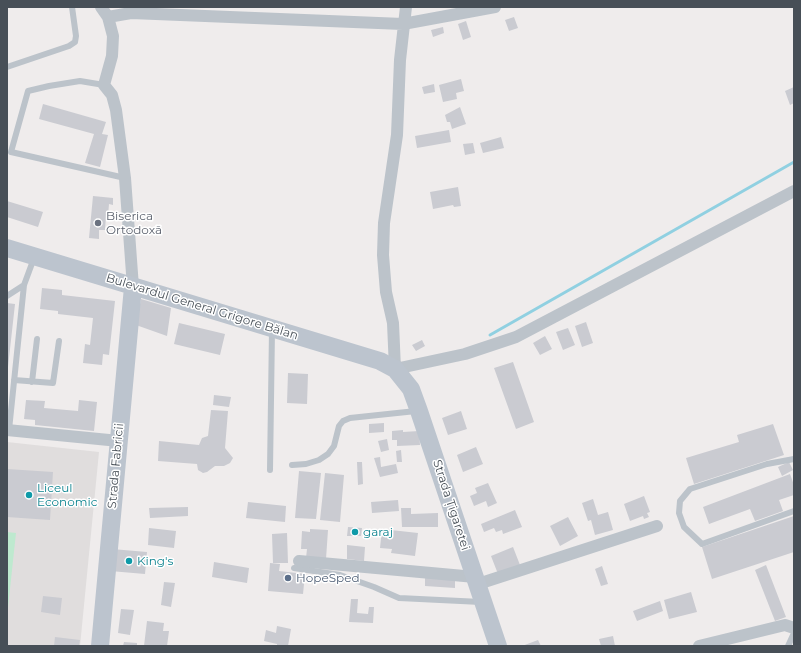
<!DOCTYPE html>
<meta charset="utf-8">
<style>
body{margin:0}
#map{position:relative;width:801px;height:653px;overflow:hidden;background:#efecec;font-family:Montserrat,sans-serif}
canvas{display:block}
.frame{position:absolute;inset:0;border:8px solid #474f57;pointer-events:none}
</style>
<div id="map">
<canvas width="801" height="653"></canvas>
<div class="frame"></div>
</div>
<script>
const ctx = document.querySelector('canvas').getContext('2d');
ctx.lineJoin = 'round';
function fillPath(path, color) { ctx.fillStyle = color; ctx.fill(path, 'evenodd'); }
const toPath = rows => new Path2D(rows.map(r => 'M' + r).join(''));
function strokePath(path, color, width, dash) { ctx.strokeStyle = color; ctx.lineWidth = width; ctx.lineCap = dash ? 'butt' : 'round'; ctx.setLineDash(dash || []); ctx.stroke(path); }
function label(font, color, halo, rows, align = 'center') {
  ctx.font = font + ' Montserrat,sans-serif'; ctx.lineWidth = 3; ctx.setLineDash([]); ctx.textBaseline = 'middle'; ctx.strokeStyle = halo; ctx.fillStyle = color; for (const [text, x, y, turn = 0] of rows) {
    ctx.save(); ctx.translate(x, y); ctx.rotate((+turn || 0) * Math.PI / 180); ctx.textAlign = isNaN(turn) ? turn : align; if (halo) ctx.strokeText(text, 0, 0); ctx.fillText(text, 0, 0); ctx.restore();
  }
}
fillPath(toPath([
 [7,442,99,452,80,646,7,646]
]), '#e0dddd');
fillPath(toPath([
 [7,532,16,533,7,617]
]), '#bee9cf');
strokePath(toPath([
 [490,335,794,162]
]), '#90d0e1', 3);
fillPath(toPath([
 [514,17,518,28,509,31,505,20],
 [466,21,471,37,463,40,458,24],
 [443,27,444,33,433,37,431,30],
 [461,79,464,91,456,93,457,99,443,102,439,85],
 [434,84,435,92,424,94,422,87],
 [794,87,794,103,790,105,785,91],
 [43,104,106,122,102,134,108,135,100,167,85,163,94,134,39,119],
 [460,107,466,124,452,129,450,122,447,122,445,115],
 [449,130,451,142,417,148,415,136],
 [501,137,504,148,483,153,480,143],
 [473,143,475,153,465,155,463,144],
 [458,187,461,206,454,207,453,205,433,209,430,192],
 [93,196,113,198,113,205,109,204,108,216,106,216,105,230,99,230,99,239,89,238],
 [7,201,43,212,38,227,7,217],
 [42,288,62,290,62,295,115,301,109,355,103,354,102,365,83,363,85,344,90,345,93,318,58,314,58,311,40,309],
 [141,299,171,308,167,336,136,325],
 [7,303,15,304,8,367,7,367],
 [586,322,593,343,582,347,575,326],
 [179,323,225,334,220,355,174,344],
 [568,328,575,345,563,350,556,332],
 [545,336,552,349,540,355,533,343],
 [422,340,425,346,416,351,412,345],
 [513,362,534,422,516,429,494,368],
 [288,373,308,374,307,404,287,403],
 [214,395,231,397,229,407,213,405],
 [26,400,45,401,44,408,78,411,79,400,97,402,94,431,35,425,35,420,24,419],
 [211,410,228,411,225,448,233,458,230,463,224,466,215,466,207,472,203,473,198,470,197,464,158,461,159,441,199,445,202,438,208,436],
 [461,411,467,429,448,435,442,418],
 [384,423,384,432,369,433,369,424],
 [773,424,784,455,694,484,686,458,739,442,737,435],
 [403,430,403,432,419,431,420,445,397,446,397,440,392,440,392,431],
 [387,439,389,450,381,452,378,441],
 [476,447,483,464,463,472,457,455],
 [401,450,402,462,397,462,396,451],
 [380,457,381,467,396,464,398,473,380,477,374,458],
 [357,462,362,462,363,484,358,485],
 [789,462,793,470,782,476,778,467],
 [7,469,53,472,50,520,7,517],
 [299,471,321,473,316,519,295,518],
 [325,473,344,475,340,522,320,520],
 [790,474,794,485,794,495,779,500,783,511,755,521,750,509,709,524,703,507],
 [488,483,497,503,488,507,486,501,474,506,470,496,477,493,475,488],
 [644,496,650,512,647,513,649,517,644,519,643,516,630,521,624,504],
 [593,499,598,515,608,512,613,530,595,535,591,520,588,521,582,503],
 [398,500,399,511,372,513,371,502],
 [248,502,286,506,285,522,246,518],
 [188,507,188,516,150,518,149,508],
 [401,508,411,508,411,514,438,513,438,527,402,527],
 [515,510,522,527,503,534,502,530,496,532,494,528,484,532,481,524],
 [794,516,794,552,712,579,702,547],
 [568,517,578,536,560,546,550,526],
 [348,527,362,528,361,536,347,536],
 [149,528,176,531,174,548,148,545],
 [310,529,328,530,326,559,306,558,307,549,301,549,302,531,310,532],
 [382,529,418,533,415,556,391,553,392,549,380,548],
 [287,533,288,563,273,563,272,534],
 [347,545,365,547,364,561,347,559],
 [513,547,520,565,498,574,491,556],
 [112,549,147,552,145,574,110,571],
 [214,562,249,568,247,583,212,577],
 [270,563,280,564,279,571,305,574,303,594,268,591],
 [766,565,786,617,775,621,755,570],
 [602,566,608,584,601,586,595,569],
 [425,576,455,578,455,588,425,586],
 [164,582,175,583,171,607,161,605],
 [691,592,697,612,669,619,664,600],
 [43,596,62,598,60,615,41,612],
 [351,599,358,599,357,613,368,614,369,607,374,607,373,623,349,622],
 [660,601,663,611,637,621,633,611],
 [121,609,134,610,130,635,118,633],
 [147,621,164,623,163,631,169,631,167,646,144,646],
 [277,626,291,629,288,646,277,646,277,644,264,641,266,630,276,633],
 [613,636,615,646,601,646,599,639],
 [55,637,80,640,79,646,54,646],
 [538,640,541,646,522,646],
 [124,642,137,643,137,646,123,646]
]), '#cacbd1');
strokePath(toPath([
 [7,67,69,46,75,42,76,36,72,7],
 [104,85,80,81,49,86,28,91,11,152,125,178],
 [7,296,24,285],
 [14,380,53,383,59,341],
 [32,382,37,339],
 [9,430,24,285,34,258],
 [794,459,767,464,690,489,680,501,679,513,684,527,702,544,794,511],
 [292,465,306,464,319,460,328,454,334,446,339,426,343,421,350,418,416,411],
 [270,470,272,330],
 [294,568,340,575,374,587,399,598,481,602],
 [788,646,794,633]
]), '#bcc3ca', 6);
strokePath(toPath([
 [101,7,108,17,113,36,112,56,104,85,112,95,116,110,125,178,133,287],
 [406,7,400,60,397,135,384,223,383,255,386,292,393,323,395,369,465,354,516,337,794,191],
 [108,17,131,13,403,24,495,7],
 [7,430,119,441],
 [299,561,475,577],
 [478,584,657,526],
 [699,646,785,625,794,628]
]), '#bcc3ca', 12);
strokePath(toPath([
 [7,248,380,361,395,369,411,389,419,411,498,646],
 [100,646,133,287]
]), '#bcc4ce', 18);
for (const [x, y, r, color] of [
 [98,223,4,"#6b7280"],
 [29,495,4,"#0f9aa8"],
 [355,532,4,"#0f9aa8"],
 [129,561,4,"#0f9aa8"],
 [288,578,4,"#5c6f8a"]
]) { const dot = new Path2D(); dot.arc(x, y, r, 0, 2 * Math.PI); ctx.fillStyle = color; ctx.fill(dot); strokePath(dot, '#fff', 1.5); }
label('12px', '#5b616d', '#fff', [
 ["Biserica",106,216],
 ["Ortodoxă",106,230]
], 'left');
label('12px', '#474f57', '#fff', [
 ["Bulevardul General Grigore Bălan",202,307,17],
 ["Strada Fabricii",116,466,-85],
 ["Strada Țigaretei",451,505,72]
]);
label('12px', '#0d838f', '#fff', [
 ["Liceul",37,488],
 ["Economic",37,502],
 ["garaj",363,532],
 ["King's",137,561]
], 'left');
label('12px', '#4e5e75', '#fff', [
 ["HopeSped",296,578]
], 'left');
</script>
